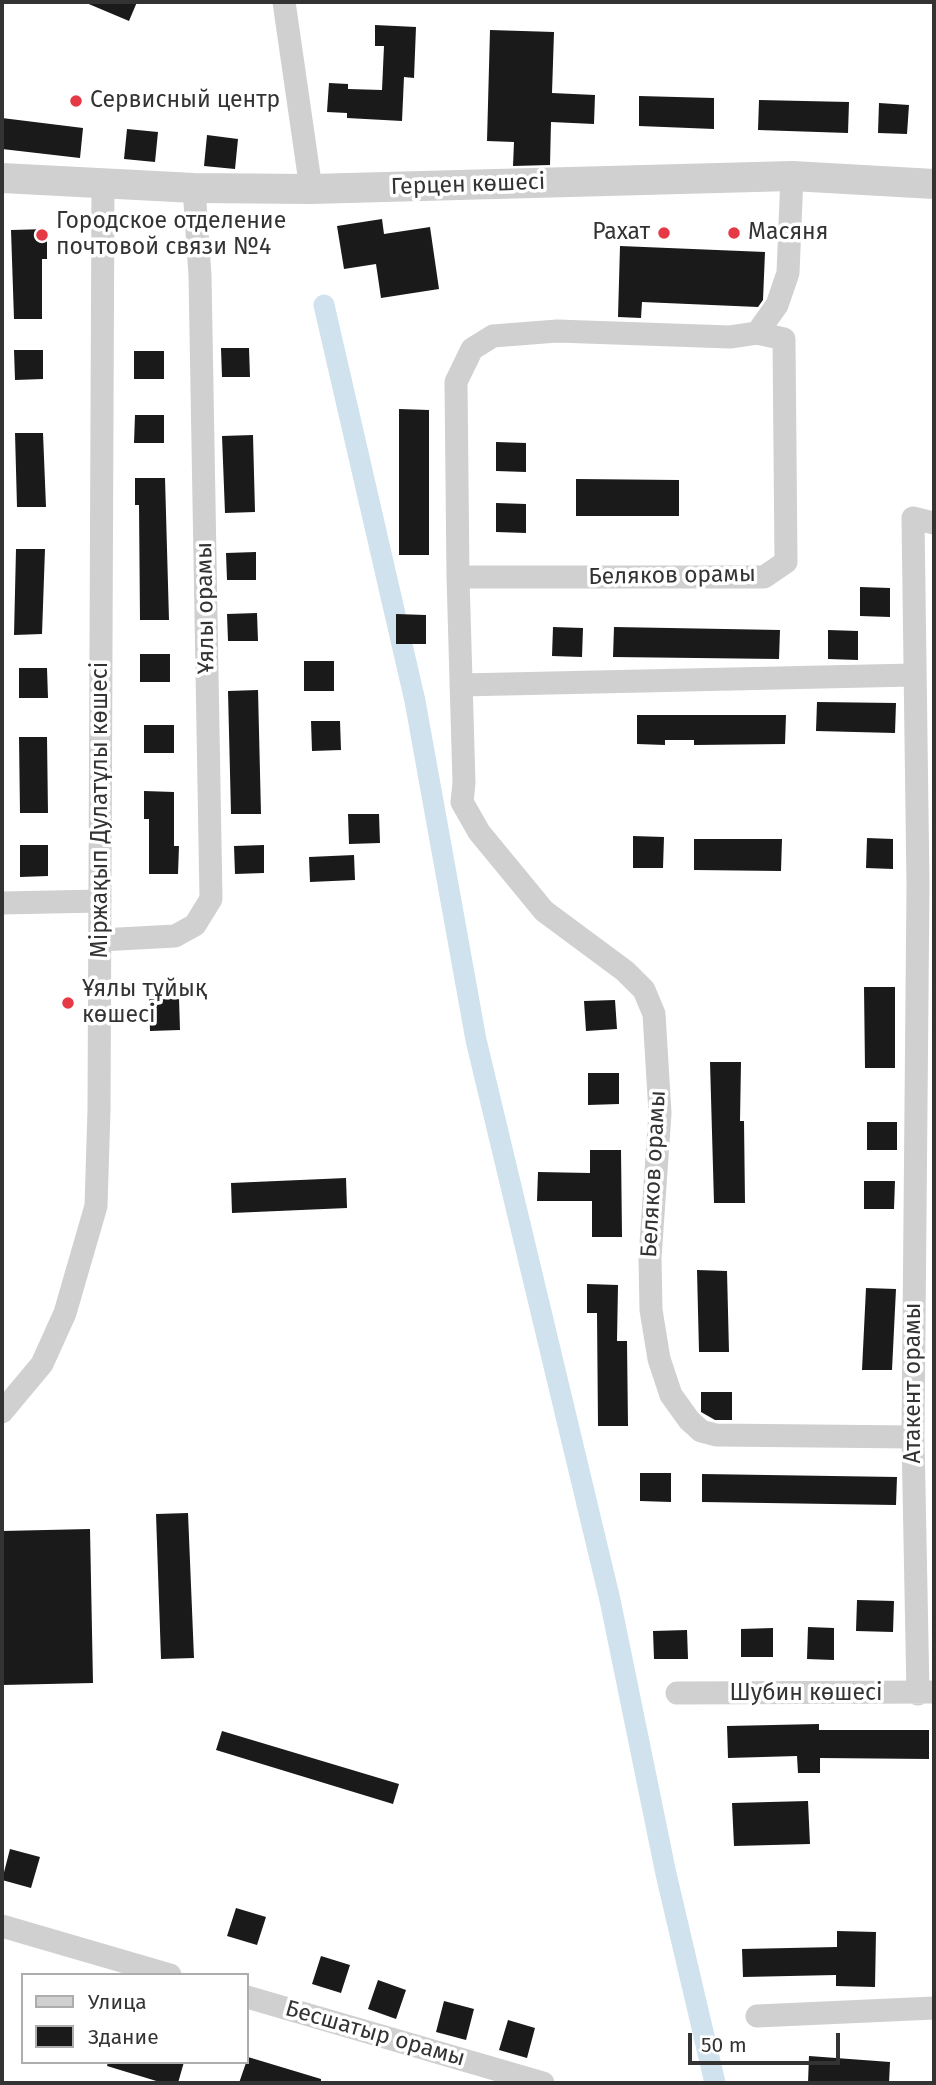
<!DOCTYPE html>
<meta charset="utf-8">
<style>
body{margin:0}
#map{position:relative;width:936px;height:2085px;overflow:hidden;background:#fff;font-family:"Fira Sans",sans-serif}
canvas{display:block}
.frame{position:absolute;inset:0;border:4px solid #333;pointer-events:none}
.legend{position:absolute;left:21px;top:1973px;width:228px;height:91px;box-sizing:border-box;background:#fff;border:2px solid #adadad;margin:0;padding:9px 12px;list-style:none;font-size:21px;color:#333}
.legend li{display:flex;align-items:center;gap:14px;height:35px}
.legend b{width:35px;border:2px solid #adadad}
.scale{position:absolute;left:688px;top:2033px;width:152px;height:32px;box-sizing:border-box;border:4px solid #333;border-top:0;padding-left:9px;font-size:21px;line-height:24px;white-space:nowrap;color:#333;-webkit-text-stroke:5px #fff;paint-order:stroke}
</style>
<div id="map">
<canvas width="936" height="2085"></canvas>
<div class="frame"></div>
<ul class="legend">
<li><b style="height:9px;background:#d0d0d0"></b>Улица</li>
<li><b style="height:19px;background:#1a1a1a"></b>Здание</li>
</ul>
<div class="scale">50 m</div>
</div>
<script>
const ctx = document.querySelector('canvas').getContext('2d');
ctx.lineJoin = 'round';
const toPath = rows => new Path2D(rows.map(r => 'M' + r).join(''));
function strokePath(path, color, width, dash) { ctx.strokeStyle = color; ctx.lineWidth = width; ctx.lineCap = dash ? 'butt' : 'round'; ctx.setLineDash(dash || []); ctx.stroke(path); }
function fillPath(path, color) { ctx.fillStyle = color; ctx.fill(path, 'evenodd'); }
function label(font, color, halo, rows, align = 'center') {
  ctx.font = font + ' "Fira Sans",sans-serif'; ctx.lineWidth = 7; ctx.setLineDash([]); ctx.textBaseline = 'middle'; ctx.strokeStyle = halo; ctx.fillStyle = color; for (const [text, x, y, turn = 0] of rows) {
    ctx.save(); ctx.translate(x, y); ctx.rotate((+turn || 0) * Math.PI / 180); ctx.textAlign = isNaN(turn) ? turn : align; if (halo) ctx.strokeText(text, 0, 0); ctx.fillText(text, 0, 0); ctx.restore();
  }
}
strokePath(toPath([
 [324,305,415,701,476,1040,610,1600,666,1874,715,2083]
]), '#cfe2ee', 21);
fillPath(toPath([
 [84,2,137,2,129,21],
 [375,25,416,27,414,78,404,77,402,121,347,118,347,113,327,112,329,83,348,84,348,89,382,90,384,46,375,46],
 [490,30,554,32,552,93,595,95,594,124,551,122,550,165,513,166,514,142,487,141],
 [639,96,714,98,714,129,639,126],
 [759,100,849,102,848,133,758,130],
 [879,103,909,105,907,134,878,133],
 [2,118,83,128,80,158,2,149],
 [127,129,158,132,155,162,124,159],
 [207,135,238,139,235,169,204,166],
 [382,219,384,234,430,227,439,289,381,298,376,264,344,269,337,226],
 [47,229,47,259,42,259,42,319,14,319,11,230],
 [620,246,765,252,763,300,758,307,642,302,641,318,618,317],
 [221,348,249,348,250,377,222,377],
 [14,350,43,350,43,379,15,380],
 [134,351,164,351,164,379,134,379],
 [399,409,429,410,429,555,399,555],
 [135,415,164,415,164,443,134,443],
 [15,433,43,433,46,507,17,507],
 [253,435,255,512,225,513,222,436],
 [496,442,526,443,526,472,496,471],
 [135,478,165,478,169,620,140,620,139,505,135,505],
 [576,479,679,480,679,516,576,516],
 [496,503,526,504,526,533,496,532],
 [16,549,45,549,42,634,14,635],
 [256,552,256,580,227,580,226,553],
 [860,587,890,588,890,617,860,616],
 [257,613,258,641,228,641,227,614],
 [396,614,426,615,426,644,396,644],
 [553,627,583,628,582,657,552,656],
 [614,627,780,630,779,659,613,657],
 [828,630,858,631,858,660,828,659],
 [140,654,170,654,170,682,140,682],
 [304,661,334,661,334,691,304,691],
 [19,668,47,668,48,698,19,698],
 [258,690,261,814,231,814,228,691],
 [817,702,896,703,895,733,816,731],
 [637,715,786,715,785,744,694,745,694,740,665,740,665,745,637,744],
 [311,721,340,721,341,750,312,751],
 [144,725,174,725,174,753,144,753],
 [19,737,47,737,48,813,20,813],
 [144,791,174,792,174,846,179,846,178,874,149,874,149,819,144,819],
 [348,814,379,814,380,843,349,844],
 [633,836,664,837,663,868,633,868],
 [867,838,893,839,893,869,866,868],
 [694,839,782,839,781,871,694,870],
 [20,845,48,845,48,876,20,877],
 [264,845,264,873,235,874,234,846],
 [354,855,355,880,310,882,309,857],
 [864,987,895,987,895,1068,865,1068],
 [179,998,180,1030,150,1031,149,999],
 [615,1000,617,1029,586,1031,584,1001],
 [710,1062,741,1062,740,1121,744,1121,745,1203,714,1203],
 [588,1073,619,1073,619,1104,588,1105],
 [867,1122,897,1122,897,1150,867,1150],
 [590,1150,621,1150,622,1237,592,1237,592,1201,537,1201,538,1172,590,1173],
 [346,1178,347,1208,232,1213,231,1183],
 [864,1181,895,1181,894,1209,864,1209],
 [697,1270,727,1271,729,1352,699,1352],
 [587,1284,618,1285,617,1341,627,1341,628,1426,598,1426,597,1313,587,1313],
 [866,1288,896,1289,892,1370,862,1370],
 [701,1392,732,1392,732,1420,715,1420,701,1412],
 [640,1473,671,1473,671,1502,640,1501],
 [702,1474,897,1477,896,1505,702,1502],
 [188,1513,194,1658,161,1659,156,1514],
 [90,1529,93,1683,2,1685,2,1531],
 [857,1600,894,1601,893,1632,856,1631],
 [808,1627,834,1628,834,1660,807,1659],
 [773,1628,773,1657,741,1657,741,1629],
 [687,1630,688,1659,654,1659,653,1631],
 [819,1724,819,1730,929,1730,929,1759,820,1758,820,1773,798,1773,797,1756,728,1758,727,1726],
 [222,1731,399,1784,393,1804,216,1750],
 [808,1801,810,1844,734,1846,732,1803],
 [10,1849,40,1857,31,1888,2,1880],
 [236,1908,266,1917,257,1945,227,1936],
 [837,1931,876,1932,875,1987,836,1986,836,1975,743,1977,742,1949,837,1947],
 [321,1956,350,1965,341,1993,312,1984],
 [378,1980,406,1990,396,2019,368,2009],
 [444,2001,474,2009,466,2040,436,2032],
 [508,2020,535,2028,527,2058,499,2050],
 [809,2056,890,2062,889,2083,808,2083],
 [248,2057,321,2079,321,2083,239,2083],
 [108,2062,184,2062,178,2083,163,2083,107,2066]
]), '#1a1a1a');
strokePath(toPath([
 [284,2,311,189],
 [757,333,777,305,788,273,792,176],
 [458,577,764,577,786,562,784,339,757,333,730,337,557,331,493,336,472,349,456,382,458,577,464,783,462,802,479,832,544,911,625,971,644,990,654,1014,660,1113,650,1258,651,1310,659,1359,671,1395,689,1420,701,1431,716,1435,913,1437],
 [461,685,913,675],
 [2,903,100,901],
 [100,940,175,936,195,925,211,899,200,275,194,188],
 [2,1412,42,1364,65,1313,96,1206,99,1110,103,183],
 [677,1693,934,1692],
 [918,1694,913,1437,918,885,913,518,934,523],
 [2,1926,170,1975],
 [247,1997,543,2083],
 [757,2016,934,2008]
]), '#d0d0d0', 23);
strokePath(toPath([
 [2,178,194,188,311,189,792,176,934,184]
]), '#d0d0d0', 30);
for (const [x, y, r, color] of [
 [76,101,7,"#e63946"],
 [664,233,7,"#e63946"],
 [734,233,7,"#e63946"],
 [42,235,7,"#e63946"],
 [68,1003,7,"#e63946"]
]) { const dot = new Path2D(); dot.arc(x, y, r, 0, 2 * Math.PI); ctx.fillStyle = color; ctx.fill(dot); strokePath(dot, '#fff', 2.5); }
label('23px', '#333', '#fff', [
 ["Сервисный центр",90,101],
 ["Городское отделение",56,222],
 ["почтовой связи №4",56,248],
 ["Рахат",650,233,"right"],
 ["Масяня",748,233],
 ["Ұялы тұйық",82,990],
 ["көшесі",82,1016]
], 'left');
label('23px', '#333', '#fff', [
 ["Герцен көшесі",468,185,-2],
 ["Беляков орамы",672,576,-1],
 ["Ұялы орамы",206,608,-91],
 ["Міржақып Дулатұлы көшесі",101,810,-90],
 ["Беляков орамы",654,1174,-87],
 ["Атакент орамы",914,1383,-90],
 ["Шубин көшесі",806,1694],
 ["Бесшатыр орамы",375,2034,16]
]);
</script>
